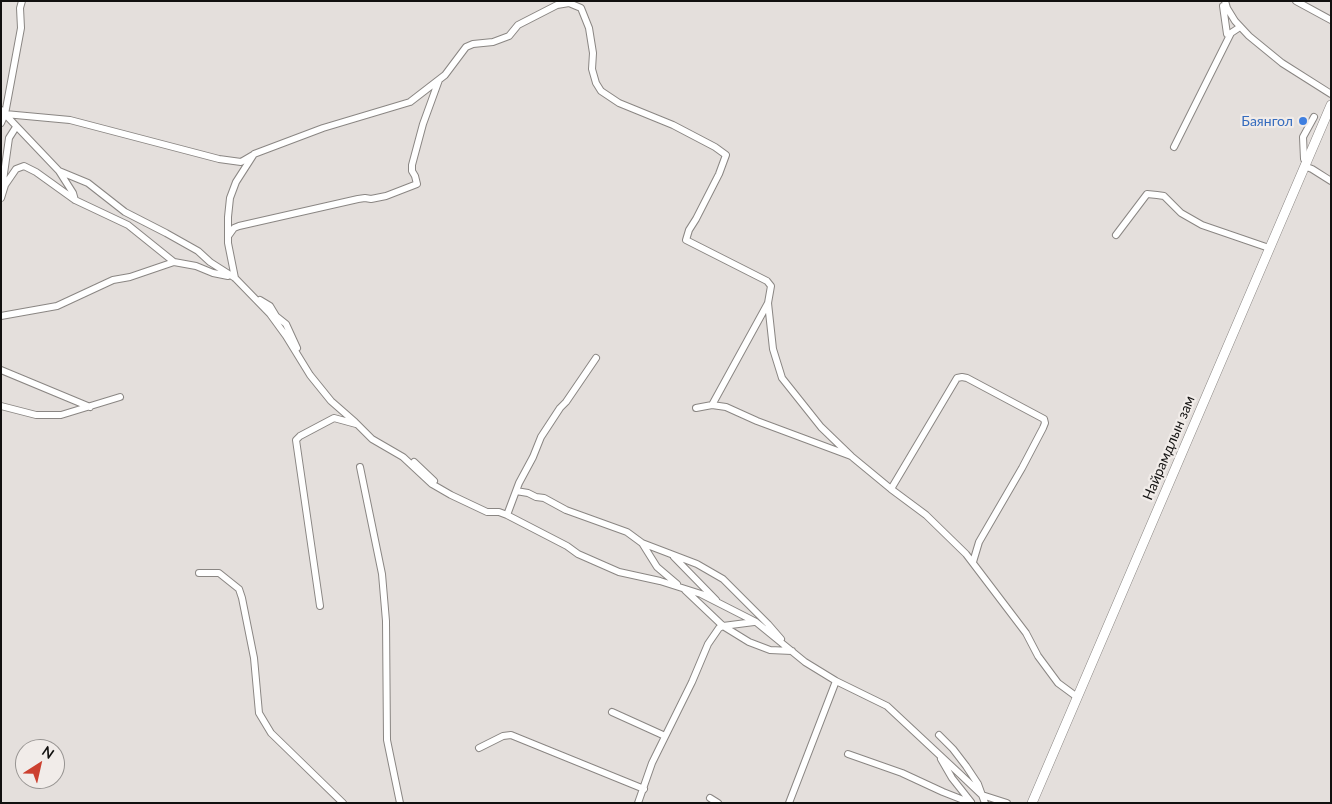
<!DOCTYPE html>
<meta charset="utf-8">
<style>
body{margin:0}
#map{position:relative;width:1332px;height:804px;overflow:hidden;background:#e4dfdc;font-family:Lato,sans-serif}
canvas{display:block}
.frame{position:absolute;inset:0;border:2px solid #11100f;pointer-events:none}
.north{position:absolute;left:15px;top:739px;width:50px;height:50px;box-sizing:border-box;background:#f1ece9;border:1px solid #979492;border-radius:50%;rotate:35deg;font-size:14px;font-weight:700;line-height:20px;text-align:center;color:#11100f}
.north::after{content:'';display:block;margin:auto;width:18px;height:22px;background:#cc402f;clip-path:polygon(50% 0,100% 100%,50% 72%,0 100%)}
</style>
<div id="map">
<canvas width="1332" height="804"></canvas>
<div class="frame"></div>
<div class="north">N</div>
</div>
<script>
const ctx = document.querySelector('canvas').getContext('2d');
ctx.lineJoin = 'round';
const toPath = rows => new Path2D(rows.map(r => 'M' + r).join(''));
function strokePath(path, color, width, dash) { ctx.strokeStyle = color; ctx.lineWidth = width; ctx.lineCap = dash ? 'butt' : 'round'; ctx.setLineDash(dash || []); ctx.stroke(path); }
function label(font, color, halo, rows, align = 'center') {
  ctx.font = font + ' Lato,sans-serif'; ctx.lineWidth = 4.5; ctx.setLineDash([]); ctx.textBaseline = 'middle'; ctx.strokeStyle = halo; ctx.fillStyle = color; for (const [text, x, y, turn = 0] of rows) {
    ctx.save(); ctx.translate(x, y); ctx.rotate((+turn || 0) * Math.PI / 180); ctx.textAlign = isNaN(turn) ? turn : align; if (halo) ctx.strokeText(text, 0, 0); ctx.fillText(text, 0, 0); ctx.restore();
  }
}
const minor = toPath([
 [1225,1,1227,8,1235,21,1249,36,1282,63,1331,94],
 [1296,1,1331,20],
 [1223,6,1227,34],
 [1,110,59,171,88,183,125,212,166,233,198,251,210,262,235,278,270,314,286,336,310,375,331,401,355,422,372,439,403,457,432,484,451,495,487,512,499,512,507,515,567,546,578,554,619,572,660,581,701,594,756,622,805,662,836,681,887,706,962,776,982,795,985,803],
 [5,114,70,120,219,159,241,162,253,155],
 [1,123,5,114,21,28,20,8,22,1],
 [1174,147,1231,33,1240,27],
 [1307,160,1304,159,1303,137,1314,117],
 [1304,166,1312,169,1331,181],
 [59,171,73,193,75,200],
 [2,188,9,138,16,127],
 [1,198,5,185,16,169,24,166,36,172,75,200,128,225,174,262],
 [229,235,234,228,239,226,358,199,365,198,371,199,386,196,417,184,415,176,412,171,412,165,423,124,439,80],
 [1116,235,1147,194,1157,195,1164,196,1181,213,1202,225,1269,248],
 [235,278,228,243,228,217,230,198,236,182,254,154,323,128,410,102,445,75,466,47,473,44,493,42,509,36,518,25,557,5,569,3,581,8,589,28,593,53,592,69,596,83,601,91,619,103,673,125,715,147,726,155,719,174,696,219,689,230,686,240,767,281,771,286,768,303,773,349,782,378,821,427,851,456],
 [260,300,270,306,276,316,286,324,297,348],
 [1,316,57,306,113,280,130,277,174,262,196,266,213,273,228,276],
 [1,370,90,407],
 [712,405,768,303],
 [1,406,36,415,61,415,120,397],
 [696,408,712,405,726,407,757,421,851,456,891,489,926,515,966,554,1026,633,1038,656,1058,683,1077,697],
 [414,462,434,481],
 [360,467,382,574,386,621,387,740,400,803],
 [891,489,957,378,962,377,967,378,1044,419,1045,423,1043,428,1022,468,979,542,973,562],
 [516,491,528,493,536,497,544,498,566,510,627,532,642,543,657,567,677,584],
 [507,515,519,483,533,457,541,437,560,408,566,402,596,358],
 [642,543,697,564,723,579,768,624,781,639],
 [674,557,716,600],
 [199,573,219,573,239,589,242,598,254,658,259,713,271,733,343,803],
 [685,590,723,626,749,642,770,650,792,651],
 [320,606,296,440,300,436,334,418,356,424],
 [612,712,665,736],
 [939,735,953,749,966,766,978,784,982,795,1007,803],
 [479,748,503,736,511,735,644,789],
 [848,754,902,773,943,792,971,803],
 [941,759,952,778,971,802],
 [710,798,718,803],
 [638,803,652,763,692,682,708,644,719,628,723,626,754,622],
 [789,803,836,681]
]);
const major = toPath([
 [1032,803,1331,105]
]);
strokePath(minor, '#8a8683', 8);
strokePath(major, '#8a8683', 10);
strokePath(minor, '#fff', 6);
strokePath(major, '#fff', 9);
for (const [x, y, r, color] of [
 [1303,121,5,"#3f7fe0"]
]) { const dot = new Path2D(); dot.arc(x, y, r, 0, 2 * Math.PI); ctx.fillStyle = color; ctx.fill(dot); strokePath(dot, '#f1ece9', 2); }
label('14px', '#366cbe', '#f1ece9', [
 ["Баянгол",1293,121]
], 'right');
label('14px', '#11100f', '#f1ece9', [
 ["Найрамдлын зам",1169,448,-67]
]);
</script>
